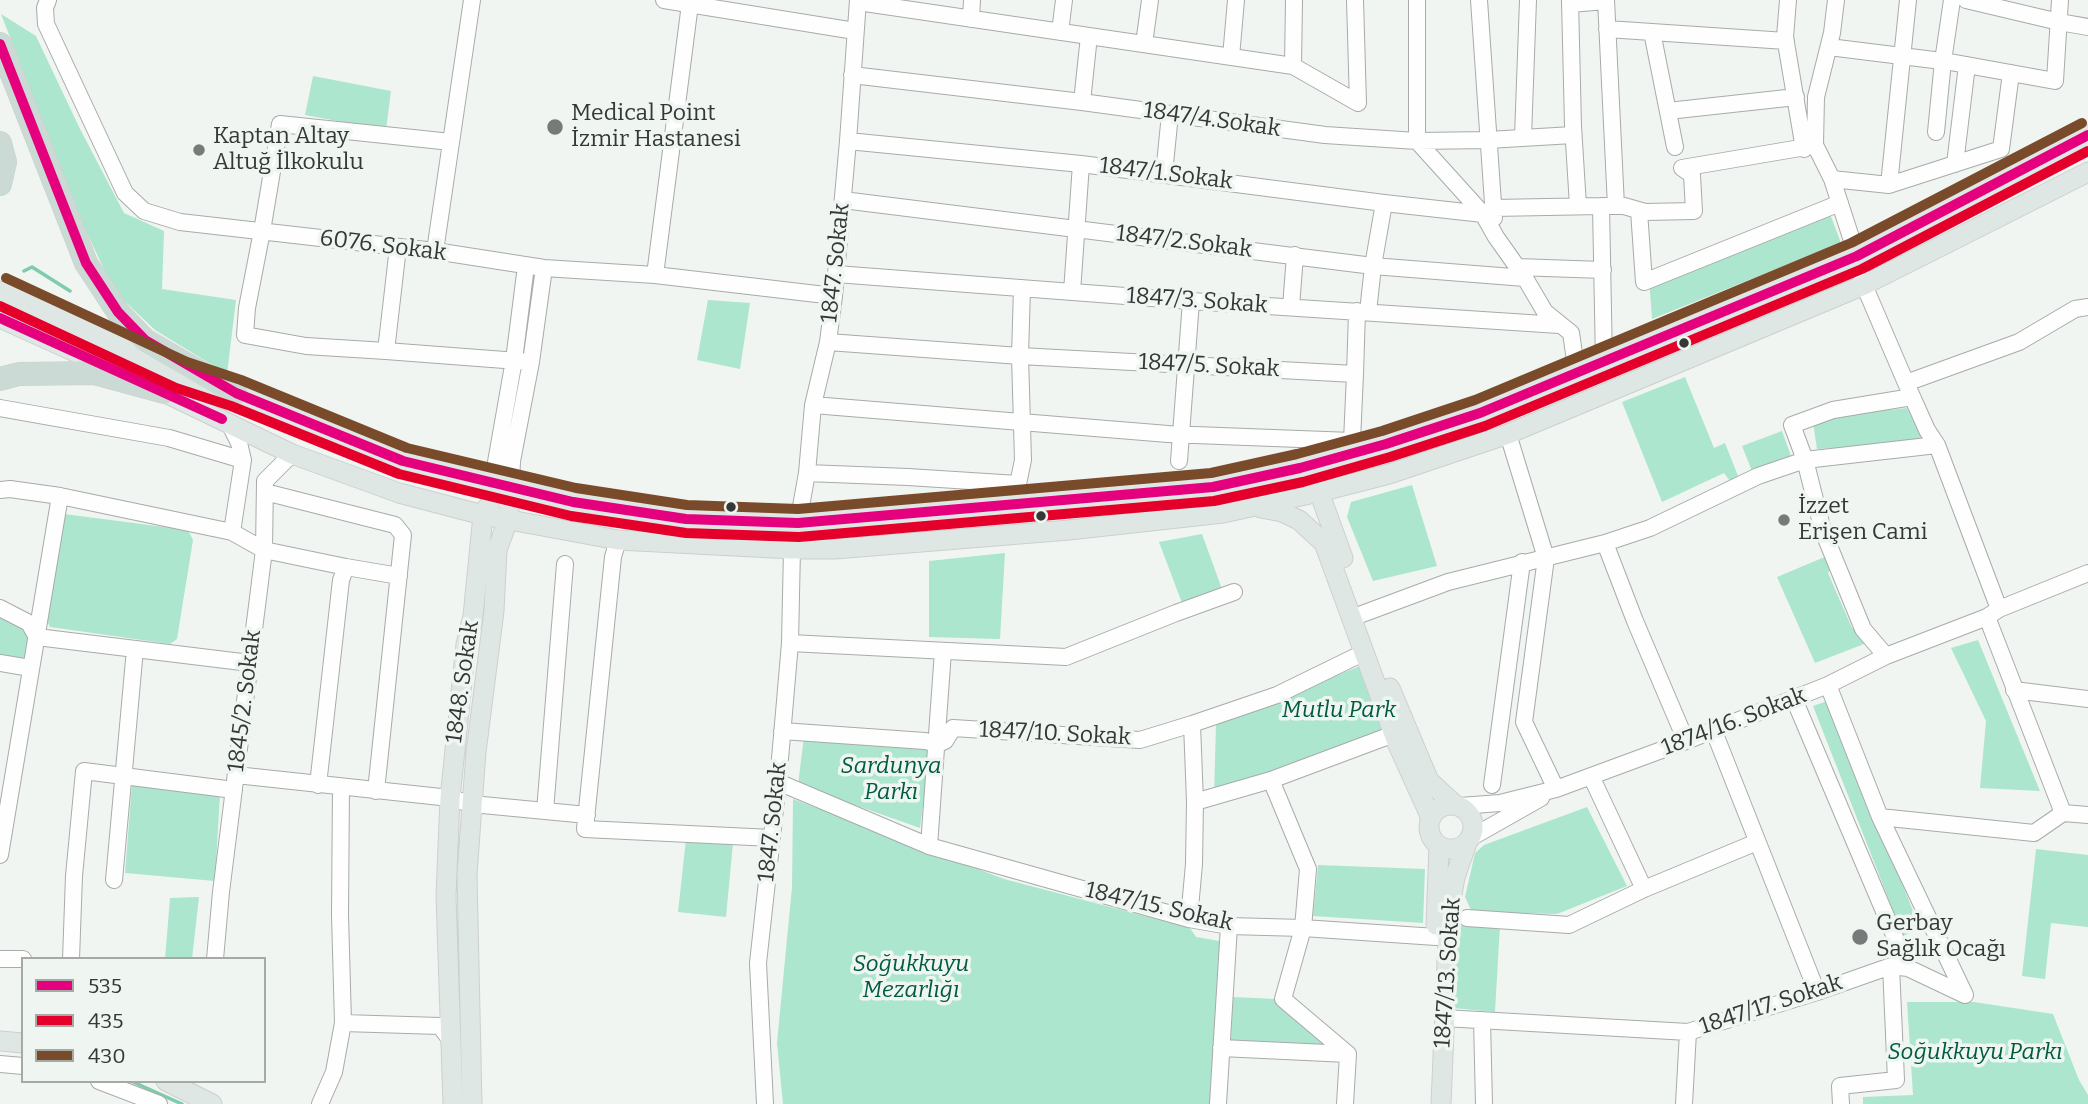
<!DOCTYPE html>
<meta charset="utf-8">
<style>
body{margin:0}
#map{position:relative;width:2088px;height:1104px;overflow:hidden;background:#f0f5f2;font-family:Bitter,serif}
canvas{display:block}
.legend{position:absolute;left:21px;top:957px;width:245px;height:126px;box-sizing:border-box;background:#eff6f2;border:2px solid #a5aaa7;margin:0;padding:9px 12px;list-style:none;font-size:21px;color:#353837}
.legend li{display:flex;align-items:center;gap:14px;height:35px}
.legend b{width:35px;border:2px solid #a5aaa7}
</style>
<div id="map">
<canvas width="2088" height="1104"></canvas>
<ul class="legend">
<li><b style="height:9px;background:#e5007d"></b>535</li>
<li><b style="height:9px;background:#e4002b"></b>435</li>
<li><b style="height:9px;background:#7a4b2a"></b>430</li>
</ul>
</div>
<script>
const ctx = document.querySelector('canvas').getContext('2d');
ctx.lineJoin = 'round';
function fillPath(path, color) { ctx.fillStyle = color; ctx.fill(path, 'evenodd'); }
const toPath = rows => new Path2D(rows.map(r => 'M' + r).join(''));
function strokePath(path, color, width, dash) { ctx.strokeStyle = color; ctx.lineWidth = width; ctx.lineCap = dash ? 'butt' : 'round'; ctx.setLineDash(dash || []); ctx.stroke(path); }
function label(font, color, halo, rows, align = 'center') {
  ctx.font = font + ' Bitter,serif'; ctx.lineWidth = 7; ctx.setLineDash([]); ctx.textBaseline = 'middle'; ctx.strokeStyle = halo; ctx.fillStyle = color; for (const [text, x, y, turn = 0] of rows) {
    ctx.save(); ctx.translate(x, y); ctx.rotate((+turn || 0) * Math.PI / 180); ctx.textAlign = isNaN(turn) ? turn : align; if (halo) ctx.strokeText(text, 0, 0); ctx.fillText(text, 0, 0); ctx.restore();
  }
}
fillPath(toPath([
 [1,14,36,36,80,129,124,213,164,231,162,289,236,300,227,374,155,330,115,292,82,223],
 [313,76,391,91,386,130,305,115],
 [1827,206,1841,243,1652,319,1649,277],
 [708,300,750,303,740,369,697,360],
 [1685,377,1714,448,1725,443,1738,476,1730,481,1724,473,1662,502,1622,402],
 [1907,408,1924,442,1817,449,1813,423,1842,415],
 [1782,431,1791,456,1752,471,1742,446],
 [1412,485,1437,566,1373,581,1347,517,1351,502],
 [64,514,188,530,193,540,177,639,170,644,50,627,46,619],
 [1202,534,1222,589,1182,603,1159,542],
 [1005,553,1000,639,929,637,929,561],
 [1827,556,1832,566,1828,573,1852,628,1860,633,1864,644,1815,663,1777,577],
 [0,615,28,630,30,664,0,659],
 [1978,640,2040,791,1980,788,1986,721,1951,648],
 [1360,666,1386,729,1214,797,1216,724],
 [1830,700,1920,929,1903,936,1813,706],
 [804,736,930,750,920,828,798,785],
 [132,784,220,794,215,881,125,873],
 [793,799,1004,879,1190,928,1196,937,1220,941,1211,1104,783,1104,777,1043,792,887],
 [1587,807,1627,886,1557,914,1472,912,1465,897,1475,853,1484,845],
 [686,839,733,843,726,917,678,912],
 [2036,849,2088,855,2088,927,2051,923,2045,979,2022,976],
 [1318,865,1425,869,1423,923,1313,916],
 [199,897,192,959,165,959,170,898],
 [1458,924,1500,925,1495,1012,1453,1008],
 [1232,997,1277,999,1332,1047,1231,1042],
 [1907,1002,1974,1002,2053,1014,2079,1080,2088,1095,2088,1104,1863,1104,1863,1097,1913,1095]
]), '#ace6ce');
strokePath(toPath([
 [24,271,32,267,70,291],
 [131,1081,182,1104]
]), '#7fccad', 3.5);
const minor = toPath([
 [48,0,45,8,46,24,125,193,144,211,180,222,435,251,544,268,655,275,834,296],
 [664,0,855,31],
 [1355,0,1358,103],
 [1417,0,1417,141,1483,214,1496,237,1525,278,1545,312,1571,333,1577,374],
 [1479,0,1494,218],
 [1570,0,1573,126,1578,206],
 [1606,0,1616,206],
 [1788,0,1785,37,1804,149],
 [1836,0,1832,33,1816,97,1815,145,1832,179,1857,256,1864,285,1906,383,1927,430,1937,445,1999,609],
 [1966,0,2059,22,2088,27],
 [858,2,1293,66,1358,103],
 [1570,4,1606,1],
 [971,19,972,0],
 [1607,29,1786,41],
 [1060,32,1064,0],
 [1652,32,1675,147],
 [1144,44,1150,0],
 [1829,47,1950,62,2055,81,2060,0],
 [1231,57,1236,0],
 [1293,66,1294,0],
 [852,75,1082,102,1325,135,1417,141,1488,140,1573,135],
 [1082,102,1089,36],
 [1668,111,1796,97],
 [1936,132,1943,61,1952,0],
 [1523,137,1528,0],
 [848,141,1081,164,1384,203,1483,214],
 [1955,164,1967,65],
 [1682,168,1812,146],
 [1164,174,1170,114],
 [1832,179,1889,185,2001,149,2011,73],
 [1889,185,1908,0],
 [843,200,1373,266,1525,278],
 [1601,206,1604,363],
 [1493,208,1601,206,1624,206,1645,212,1694,211,1692,175,1682,168],
 [1639,211,1644,282,1840,203],
 [398,247,386,351,531,362],
 [435,251,472,0],
 [1517,267,1603,270],
 [836,274,1191,301,1559,325],
 [655,275,690,4],
 [1072,292,1081,164],
 [1291,307,1295,255],
 [1368,312,1373,266,1384,203],
 [386,351,306,346,245,335,247,308,262,231,280,124,451,142],
 [1355,374,1357,311],
 [1906,383,2019,342,2075,309,2088,307],
 [813,405,1168,434,1352,441,1355,374,1020,356,828,342],
 [0,408,169,438,243,460,232,532],
 [229,423,239,443,243,460],
 [1508,434,1546,558,1524,722,1556,789],
 [1179,461,1191,301],
 [807,473,908,477,1018,484,1023,460,1020,356,1022,288],
 [497,483,496,462,514,360,526,266],
 [511,486,512,461,531,362,544,268],
 [0,490,10,489,60,496,232,532,264,550,346,567,399,576],
 [265,492,395,525,403,535,376,791],
 [798,523,807,473,813,405,828,342,834,296,848,141,858,0],
 [618,540,613,557,585,829,772,838],
 [1605,543,1635,621,1686,741],
 [0,608,29,623,37,637,250,663],
 [1362,614,1448,582,1605,543,1650,528,1758,476,1805,460,1937,445],
 [1987,617,2063,813],
 [790,643,1066,657,1176,613,1234,592],
 [1886,656,1863,629,1823,531,1805,460,1792,425,1833,410,1912,397],
 [0,663,30,668],
 [1828,685,1880,817,1965,995],
 [2014,690,2088,699],
 [1794,699,1908,968],
 [1713,729,1817,992],
 [782,731,925,741,938,744,945,741,953,728,1140,740,1192,724,1277,695,1363,653],
 [236,775,450,798,472,804,587,815],
 [1591,776,1644,889],
 [778,782,929,846,1189,919,1229,926,1303,928,1436,937],
 [318,785,341,580,346,567],
 [1492,785,1522,562],
 [1195,802,1271,780,1394,734],
 [1460,806,1500,803,1556,789,1686,741,1828,685,1886,656,1987,617,1999,609,2088,573],
 [545,811,565,564],
 [1880,817,2034,833,2063,813,2088,815],
 [1472,837,1541,798],
 [929,846,943,651],
 [0,855,60,496],
 [114,880,135,649],
 [1467,918,1569,925,1644,889,1757,842],
 [1189,919,1194,864,1195,802,1192,724],
 [0,959,23,959],
 [71,959,74,876,84,771,234,790],
 [215,959,221,892,264,550,265,481,292,454],
 [1444,1018,1688,1032,1817,992,1891,966,1908,968,1965,995],
 [1482,1020,1484,1104],
 [343,1023,440,1026,451,1041],
 [1221,1048,1348,1054,1283,999,1303,928,1308,869,1271,780],
 [0,1064,23,1066],
 [99,1081,159,1104],
 [320,1104,334,1072,343,1023,340,915,341,787],
 [765,1104,758,963,778,782,790,643,792,549],
 [1218,1104,1229,926],
 [1345,1104,1348,1054],
 [1684,1104,1688,1032],
 [1841,1104,1840,1086,1896,1080,1891,966]
]);
const major = toPath([
 [0,291,182,375,236,393,403,461,573,502,686,519,798,523,1213,487,1300,468,1386,444,1480,413,1857,256,2088,135],
 [0,318,124,374],
 [151,386,292,454,399,493,483,515,618,540,792,549,835,549,1069,530,1223,513,1319,492,1389,474,1508,434,1864,285,2088,172],
 [1312,482,1322,500,1343,558],
 [1261,508,1282,512,1299,520,1324,543,1398,745,1431,818],
 [1390,688,1429,781,1454,804],
 '1429 827a22 22 0 1 1 44 0a22 22 0 1 1-44 0Z',
 [1436,925,1439,846],
 [0,1041,23,1043],
 [166,1081,212,1104],
 [453,1104,446,896,450,798,466,644,473,616,483,515,495,495,497,483],
 [472,1104,467,874,476,752,494,611,497,550,508,520,511,486],
 [1441,1104,1449,913,1455,877,1467,843]
]);
const highway = toPath([
 [0,44,86,263,118,312,145,340,236,393],
 [0,143,5,162,0,184],
 [0,379,19,374,94,373,164,392]
]);
strokePath(minor, '#a8aba9', 18);
strokePath(major, '#cdcfce', 21);
strokePath(highway, '#cdcfce', 24);
strokePath(minor, '#fdfefd', 16);
strokePath(major, '#dfe7e4', 19);
strokePath(highway, '#cbdad4', 23);
strokePath(toPath([
 [0,44,86,263,118,312,145,340,236,393,403,461,573,502,686,519,798,523,1213,487,1300,468,1386,444,1480,413,1857,256,2088,135],
 [0,318,222,419]
]), '#e5007d', 10);
strokePath(toPath([
 [0,306,176,388,231,406,399,474,571,516,686,533,799,537,1214,501,1303,482,1390,457,1485,426,1862,269,2088,151]
]), '#e4002b', 10);
strokePath(toPath([
 [6,278,187,362,241,380,407,448,576,488,687,505,798,509,1211,473,1297,454,1382,431,1475,400,1851,243,2082,123]
]), '#7a4b2a', 10);
for (const [x, y, r, color] of [
 [555,127,9,"#767a78"],
 [199,150,7,"#767a78"],
 [1684,343,6,"#353837"],
 [731,507,6,"#353837"],
 [1041,516,6,"#353837"],
 [1784,520,7,"#767a78"],
 [1860,937,9,"#767a78"]
]) { const dot = new Path2D(); dot.arc(x, y, r, 0, 2 * Math.PI); ctx.fillStyle = color; ctx.fill(dot); strokePath(dot, '#eff6f2', 2.5); }
label('23px', '#353837', '#eff6f2', [
 ["Medical Point",571,114],
 ["İzmir Hastanesi",571,140],
 ["Kaptan Altay",213,137],
 ["Altuğ İlkokulu",213,163],
 ["İzzet",1798,507],
 ["Erişen Cami",1798,533],
 ["Gerbay",1876,924],
 ["Sağlık Ocağı",1876,950]
], 'left');
label('23px', '#353837', '#eff6f2', [
 ["1847/4.Sokak",1212,120,8],
 ["1847/1.Sokak",1166,174,7],
 ["1847/2.Sokak",1184,242,7],
 ["6076. Sokak",383,246,7],
 ["1847. Sokak",836,263,-84],
 ["1847/3. Sokak",1197,301,4],
 ["1847/5. Sokak",1209,366,3],
 ["1848. Sokak",463,682,-82],
 ["1845/2. Sokak",245,701,-83],
 ["1874/16. Sokak",1734,722,-21],
 ["1847/10. Sokak",1055,734,3],
 ["1847. Sokak",773,822,-84],
 ["1847/15. Sokak",1159,907,13],
 ["1847/13. Sokak",1448,973,-86],
 ["1847/17. Sokak",1771,1005,-18]
]);
label('italic 23px', '#005b40', '#eff6f2', [
 ["Mutlu Park",1339,711],
 ["Sardunya",891,767],
 ["Parkı",891,793],
 ["Soğukkuyu",911,965],
 ["Mezarlığı",911,991],
 ["Soğukkuyu Parkı",1975,1053]
]);
</script>
